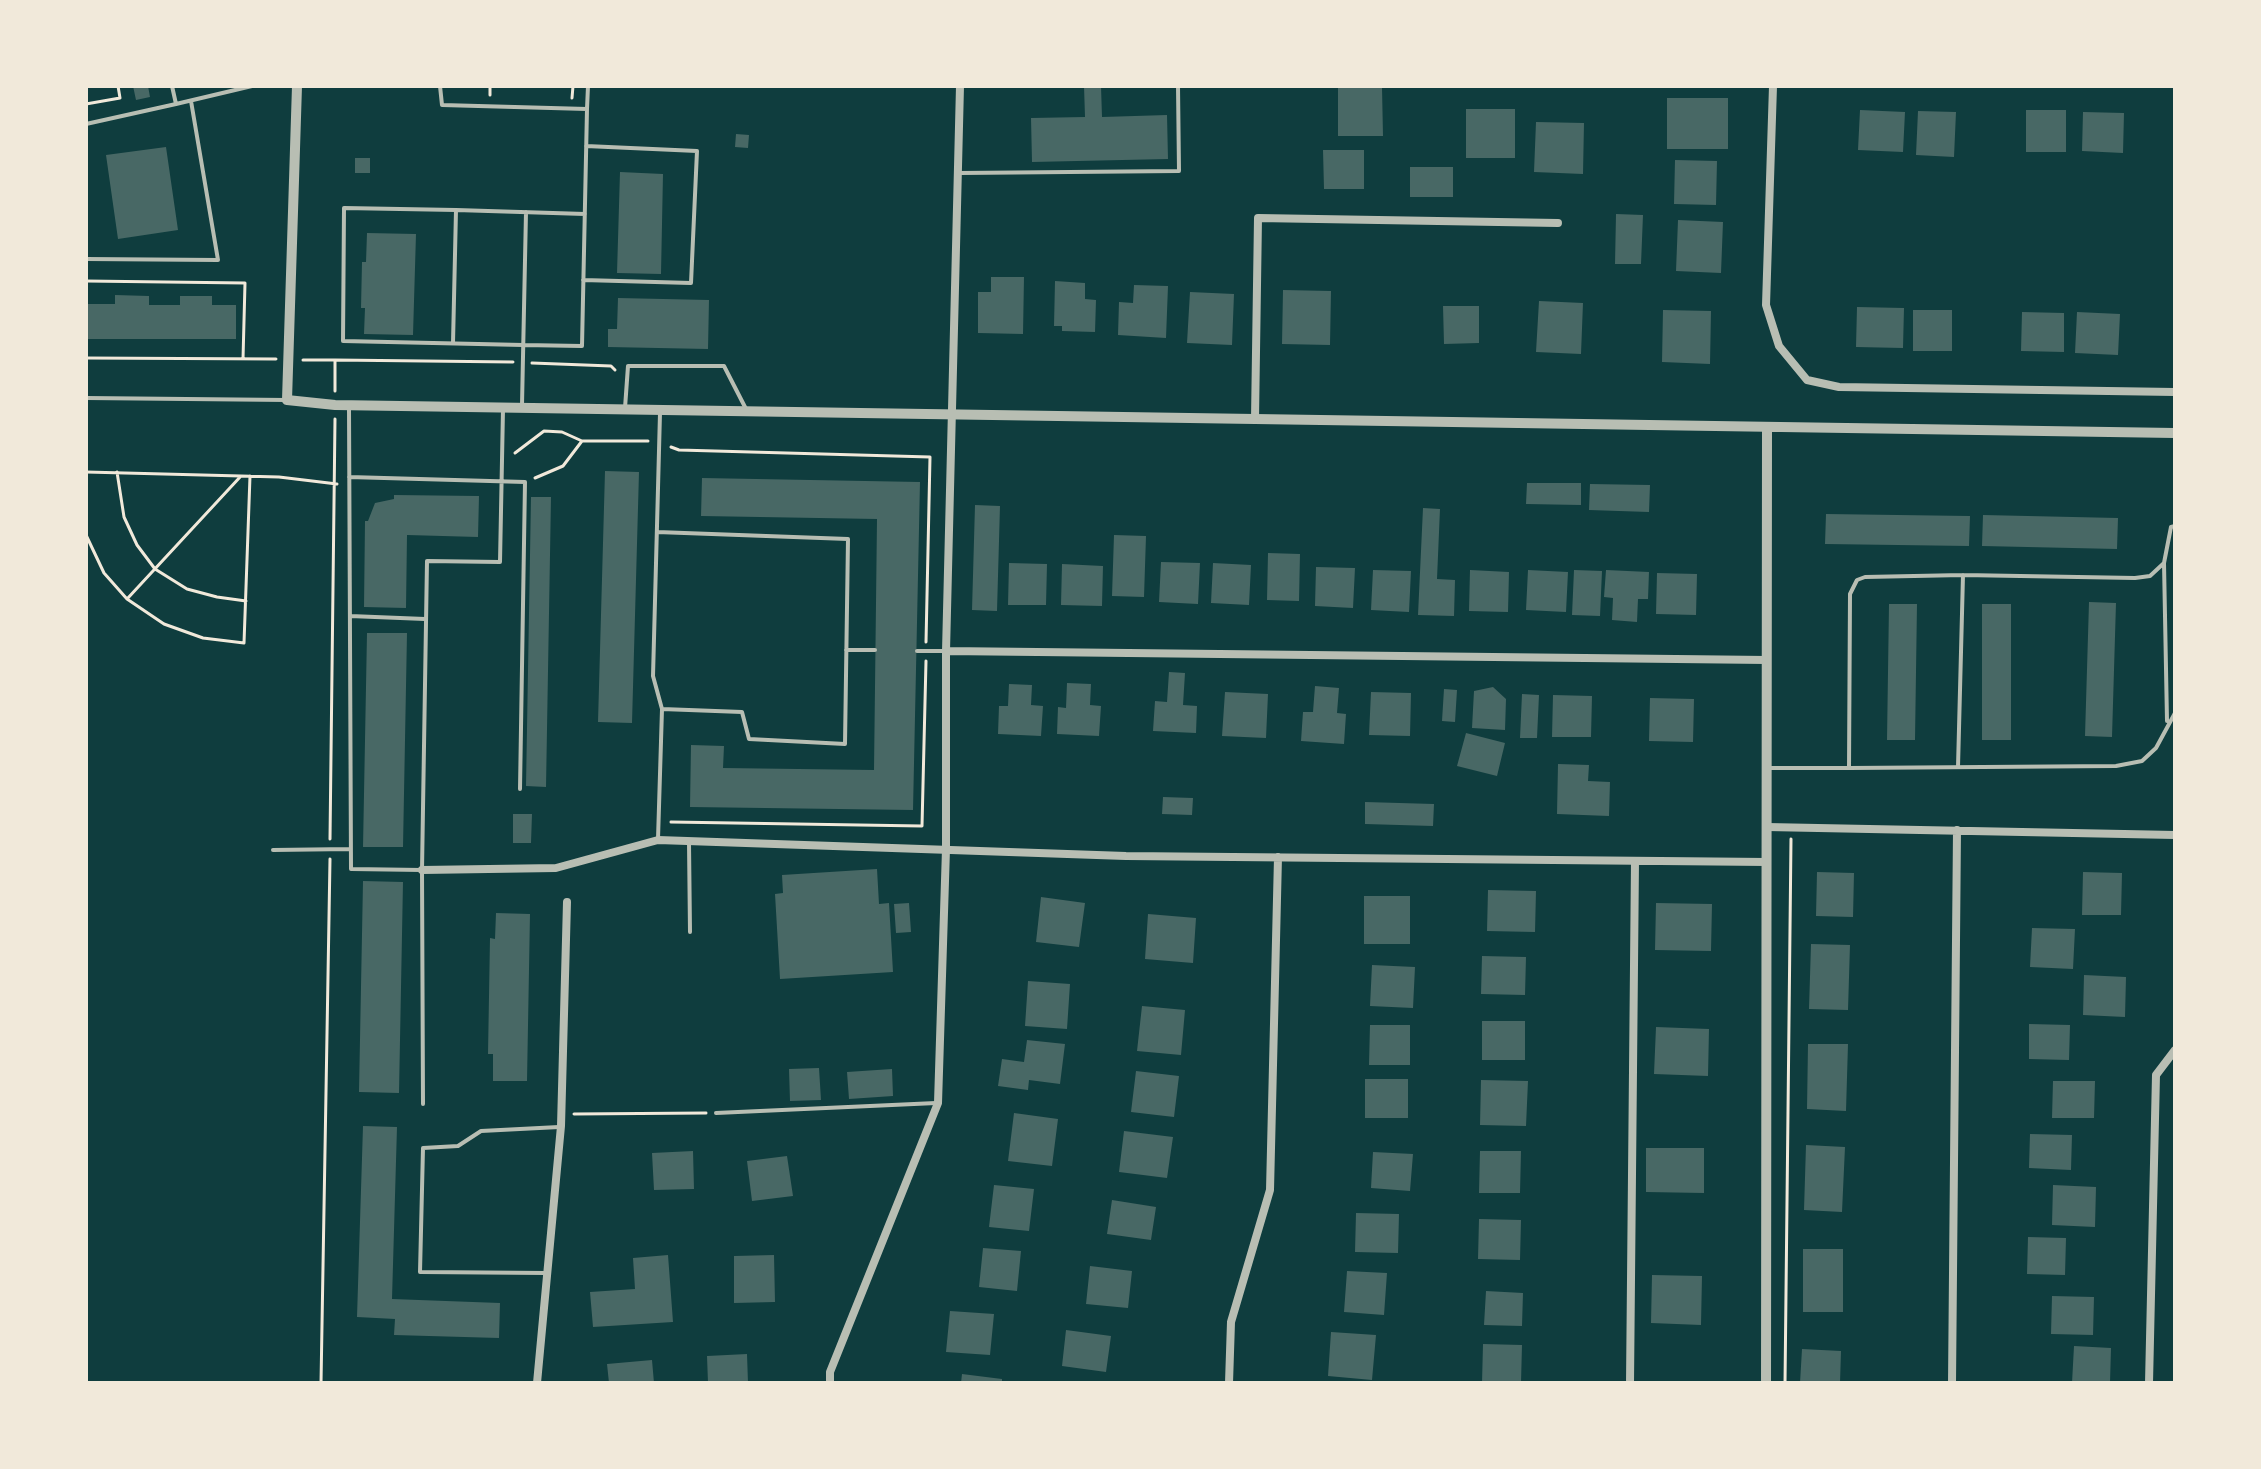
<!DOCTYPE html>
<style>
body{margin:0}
#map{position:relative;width:2261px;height:1469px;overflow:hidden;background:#0f3d3e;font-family:Arial,sans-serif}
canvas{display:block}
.frame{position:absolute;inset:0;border:88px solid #f1e9da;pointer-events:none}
</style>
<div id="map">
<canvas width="2261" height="1469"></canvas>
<div class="frame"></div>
</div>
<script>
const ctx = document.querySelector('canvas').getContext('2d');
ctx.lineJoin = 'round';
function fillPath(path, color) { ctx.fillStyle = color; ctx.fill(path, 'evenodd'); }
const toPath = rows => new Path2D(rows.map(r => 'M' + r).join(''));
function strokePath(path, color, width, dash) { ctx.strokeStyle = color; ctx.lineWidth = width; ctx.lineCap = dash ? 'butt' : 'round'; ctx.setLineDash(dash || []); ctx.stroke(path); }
fillPath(toPath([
 [133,86,148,86,150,97,136,100],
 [1084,86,1101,86,1102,117,1167,115,1168,159,1032,162,1031,118,1085,117],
 [1382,87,1383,136,1338,136,1338,88],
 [1667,98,1728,98,1728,149,1667,149],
 [1466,109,1515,109,1515,158,1466,158],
 [1860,110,1905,112,1903,152,1858,150],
 [2026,110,2066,110,2066,152,2026,152],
 [1918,111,1956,112,1954,157,1916,155],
 [2083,112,2124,113,2123,153,2082,151],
 [1536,122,1584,123,1583,174,1534,172],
 [736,134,749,135,748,148,735,147],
 [166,147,178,230,118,239,106,155],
 [1323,150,1364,150,1364,189,1324,189],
 [355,158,370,158,370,173,355,173],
 [1675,160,1717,161,1716,205,1674,204],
 [1410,167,1453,167,1453,197,1410,197],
 [620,172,663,174,661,274,617,273],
 [1616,214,1643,215,1641,264,1615,264],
 [1678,220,1723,222,1721,273,1676,271],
 [367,233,416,234,413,335,364,334,365,308,361,308,362,262,366,262],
 [991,277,1024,277,1023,334,978,333,978,292,991,292],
 [1055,281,1085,283,1085,299,1096,300,1095,332,1062,331,1062,326,1054,326],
 [1134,285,1168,286,1166,338,1118,335,1119,302,1133,303],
 [1283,290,1331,291,1330,345,1282,344],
 [1190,292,1234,294,1232,345,1187,343],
 [115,295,149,296,149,305,180,305,180,296,212,296,212,305,236,305,236,339,86,339,86,304,115,304],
 [618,298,709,300,708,349,608,347,608,329,617,329],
 [1539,301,1583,303,1581,354,1536,352],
 [1443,306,1479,306,1479,343,1444,344],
 [1857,307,1904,308,1903,348,1856,347],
 [1663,310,1711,311,1710,364,1662,362],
 [1913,310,1952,310,1952,351,1913,351],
 [2022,312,2064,313,2064,352,2021,351],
 [2077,312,2120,314,2118,355,2075,353],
 [605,471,639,472,632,723,598,722],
 [702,478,920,482,913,810,690,807,691,745,724,746,723,768,874,770,877,519,701,516],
 [1527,483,1581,483,1581,505,1526,504],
 [1590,484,1650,485,1649,512,1589,510],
 [394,495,479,496,478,537,407,535,406,608,364,607,365,521,368,521,375,503,394,499],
 [531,497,551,497,546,787,526,786],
 [975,505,1000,506,997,611,972,610],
 [1423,508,1440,509,1437,579,1455,580,1454,616,1418,615],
 [1826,514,1970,516,1969,546,1825,544],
 [1983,515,2118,518,2117,549,1982,546],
 [1114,535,1146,536,1144,597,1112,596],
 [1268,553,1300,554,1299,601,1267,600],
 [1161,562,1200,563,1198,604,1159,602],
 [1009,563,1047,564,1046,605,1008,605],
 [1213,563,1251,565,1249,605,1211,603],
 [1062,564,1103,566,1102,606,1061,605],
 [1316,567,1355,568,1353,608,1315,606],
 [1373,570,1411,571,1409,612,1371,610],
 [1470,570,1509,572,1508,612,1469,611],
 [1528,570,1568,572,1566,612,1526,610],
 [1574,570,1602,571,1600,616,1572,615],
 [1606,570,1649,572,1648,599,1638,599,1637,622,1612,620,1613,598,1604,597],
 [1657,573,1697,574,1696,615,1656,614],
 [2089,602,2116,603,2112,737,2085,736],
 [1889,604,1917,604,1915,740,1887,740],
 [1982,604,2011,604,2011,740,1982,740],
 [367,633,407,633,403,847,363,847],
 [1169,672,1185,673,1183,705,1197,706,1196,733,1153,731,1155,701,1167,702],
 [1067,683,1091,684,1090,705,1101,706,1099,736,1057,734,1058,707,1066,708],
 [1009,684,1032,685,1031,705,1043,706,1041,736,998,734,999,706,1008,706],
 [1315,686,1339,688,1337,713,1346,714,1344,744,1301,741,1303,712,1313,712],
 [1493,687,1506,699,1505,730,1472,728,1474,691],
 [1444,689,1457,690,1455,722,1442,721],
 [1225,692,1268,694,1266,738,1222,736],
 [1371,692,1411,693,1410,736,1369,735],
 [1522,694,1539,695,1537,738,1520,738],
 [1553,695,1592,696,1591,737,1552,737],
 [1650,698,1694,699,1693,742,1649,741],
 [1466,733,1505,743,1497,776,1457,766],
 [1558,764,1589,765,1588,781,1610,782,1609,816,1557,814],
 [1163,797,1193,798,1192,815,1162,814],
 [1365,802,1434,804,1433,826,1365,824],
 [513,814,532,814,531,843,513,843],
 [877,869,879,904,889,903,893,972,780,979,775,894,783,893,782,875],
 [1817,872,1854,873,1853,917,1816,916],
 [2083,872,2122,873,2121,915,2082,915],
 [363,881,403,882,399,1093,359,1092],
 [1488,890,1536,891,1535,932,1487,931],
 [1364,896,1410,896,1410,944,1364,944],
 [1041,897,1085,903,1079,947,1036,942],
 [909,903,911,932,896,933,894,904],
 [1656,903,1712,904,1711,951,1655,950],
 [496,913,530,914,527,1081,493,1081,493,1054,488,1054,490,938,495,939],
 [1148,914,1196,918,1193,963,1145,959],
 [2032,928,2075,929,2073,969,2030,967],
 [1811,944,1850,945,1848,1010,1809,1009],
 [1482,956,1526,957,1525,995,1481,994],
 [1372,965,1415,967,1413,1008,1370,1006],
 [2084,975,2126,977,2125,1017,2083,1015],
 [1028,981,1070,984,1067,1029,1025,1026],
 [1142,1006,1185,1010,1181,1055,1137,1051],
 [1482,1021,1525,1021,1525,1060,1482,1060],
 [2029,1024,2070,1025,2069,1060,2029,1059],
 [1370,1025,1410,1025,1410,1065,1369,1065],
 [1656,1027,1709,1029,1708,1076,1654,1074],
 [1027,1040,1065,1044,1060,1084,1029,1080,1028,1090,998,1086,1002,1059,1024,1062],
 [1808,1044,1848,1044,1846,1111,1807,1109],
 [819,1068,821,1100,790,1101,789,1069],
 [892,1069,893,1096,849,1099,847,1072],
 [1136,1071,1179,1076,1174,1117,1131,1112],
 [1365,1079,1408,1079,1408,1118,1365,1118],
 [1481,1080,1528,1081,1526,1126,1480,1125],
 [2053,1081,2095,1081,2094,1118,2052,1118],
 [1014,1113,1058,1119,1052,1166,1008,1161],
 [363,1126,397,1127,392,1299,500,1303,499,1338,394,1335,395,1319,357,1317],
 [1124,1131,1173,1137,1167,1178,1119,1172],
 [2030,1134,2072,1135,2071,1170,2029,1168],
 [1806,1145,1845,1147,1842,1212,1804,1210],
 [1646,1148,1704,1148,1704,1193,1646,1192],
 [693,1151,694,1189,654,1190,652,1153],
 [1480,1151,1521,1151,1520,1193,1479,1193],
 [1373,1152,1413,1154,1410,1191,1371,1188],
 [787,1156,793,1196,752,1201,747,1161],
 [994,1185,1034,1189,1029,1231,989,1227],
 [2053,1185,2096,1187,2095,1227,2052,1225],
 [1112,1200,1156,1207,1151,1240,1107,1234],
 [1356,1213,1399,1214,1398,1253,1355,1252],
 [1479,1219,1521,1220,1520,1260,1478,1259],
 [2028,1237,2066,1238,2065,1275,2027,1274],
 [983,1248,1021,1251,1017,1291,979,1287],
 [1803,1249,1843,1249,1843,1312,1803,1312],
 [668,1255,673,1322,593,1327,590,1292,635,1289,633,1258],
 [774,1255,775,1302,734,1303,734,1256],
 [1090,1266,1132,1271,1128,1308,1086,1304],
 [1347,1271,1387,1273,1384,1315,1344,1312],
 [1652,1275,1702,1276,1701,1325,1651,1323],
 [1486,1291,1523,1293,1522,1326,1484,1325],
 [2052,1296,2094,1297,2093,1335,2051,1334],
 [950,1311,994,1314,990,1355,946,1352],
 [1066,1330,1111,1336,1106,1372,1062,1366],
 [1331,1332,1376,1335,1372,1380,1328,1376],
 [1483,1344,1522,1345,1521,1383,1482,1383],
 [2074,1346,2111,1348,2110,1383,2072,1383],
 [1802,1349,1841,1351,1840,1383,1800,1383],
 [747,1354,748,1383,708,1383,707,1356],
 [652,1360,654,1383,609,1383,607,1364],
 [962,1374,1002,1379,1002,1383,961,1383]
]), '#486865');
strokePath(toPath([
 [490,95,490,86],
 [572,98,573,86],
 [86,104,120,98,118,86],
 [86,281,245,283,243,359],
 [86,358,276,359],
 [303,360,335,360],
 [532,363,611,366,615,370],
 [335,391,335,360,513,362],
 [671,447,679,450,930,457,926,642],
 [515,453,544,431,562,432,582,441],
 [86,472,241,476],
 [117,472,124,517,137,545,155,569,187,589,217,597,246,601],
 [535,478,563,466,582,441,648,441],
 [86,535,104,573,127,599,164,624,203,638,244,643,250,476],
 [127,599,241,476,279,477,337,484],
 [671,822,922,826,926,661],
 [330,839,335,419],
 [574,1114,706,1113],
 [321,1383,330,859],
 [1785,1383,1791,839]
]), '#f1e9da', 3);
strokePath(toPath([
 [172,86,176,104,252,86],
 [440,86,442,105,587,109,588,86],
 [86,124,176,104],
 [960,173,1179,171,1178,86],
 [456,210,585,214],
 [86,259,218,260,191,101],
 [583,280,691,283,697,151,586,146],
 [453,343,456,210,344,208,343,341,523,345,582,346,587,109],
 [86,398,287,400],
 [522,405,526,212],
 [349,408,351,869,422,870,427,561,500,562,503,409],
 [625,408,628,366,724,366,746,409],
 [660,413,653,676,662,709],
 [349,477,525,482,520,789],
 [2175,526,2171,527,2164,563,2150,576,2135,578,1963,575,1865,577,1857,580,1850,594,1849,768,2116,766,2142,761,2156,748,2175,713],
 [657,532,848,539,845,744,749,739,742,712,662,709,658,839],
 [2164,563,2167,721],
 [350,616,425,619],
 [846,650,875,650],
 [917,651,946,651],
 [1958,767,1963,575],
 [1768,768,1849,768],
 [689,843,690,932],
 [273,850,350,849],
 [422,870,423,1104],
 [716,1113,936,1103],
 [546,1273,420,1272,423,1148,458,1146,481,1131,559,1127]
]), '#b8beb3', 4);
strokePath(toPath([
 [1773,86,1766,305,1779,346,1807,380,1839,387,2175,392],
 [1255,419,1258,218,1558,223],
 [946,651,1767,660],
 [1767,827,2175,835],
 [422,870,556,868,658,840,1126,856,1767,862],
 [537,1383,561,1126,567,902],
 [830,1383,830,1372,938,1103,946,849,946,651,960,86],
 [1229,1383,1231,1322,1270,1190,1278,857],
 [1630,1383,1635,861],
 [1952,1383,1957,830],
 [2149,1383,2156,1075,2175,1050]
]), '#b8beb3', 8);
strokePath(toPath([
 [297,86,287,400,335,405,2175,433],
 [1766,1383,1767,428]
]), '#b8beb3', 10);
</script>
